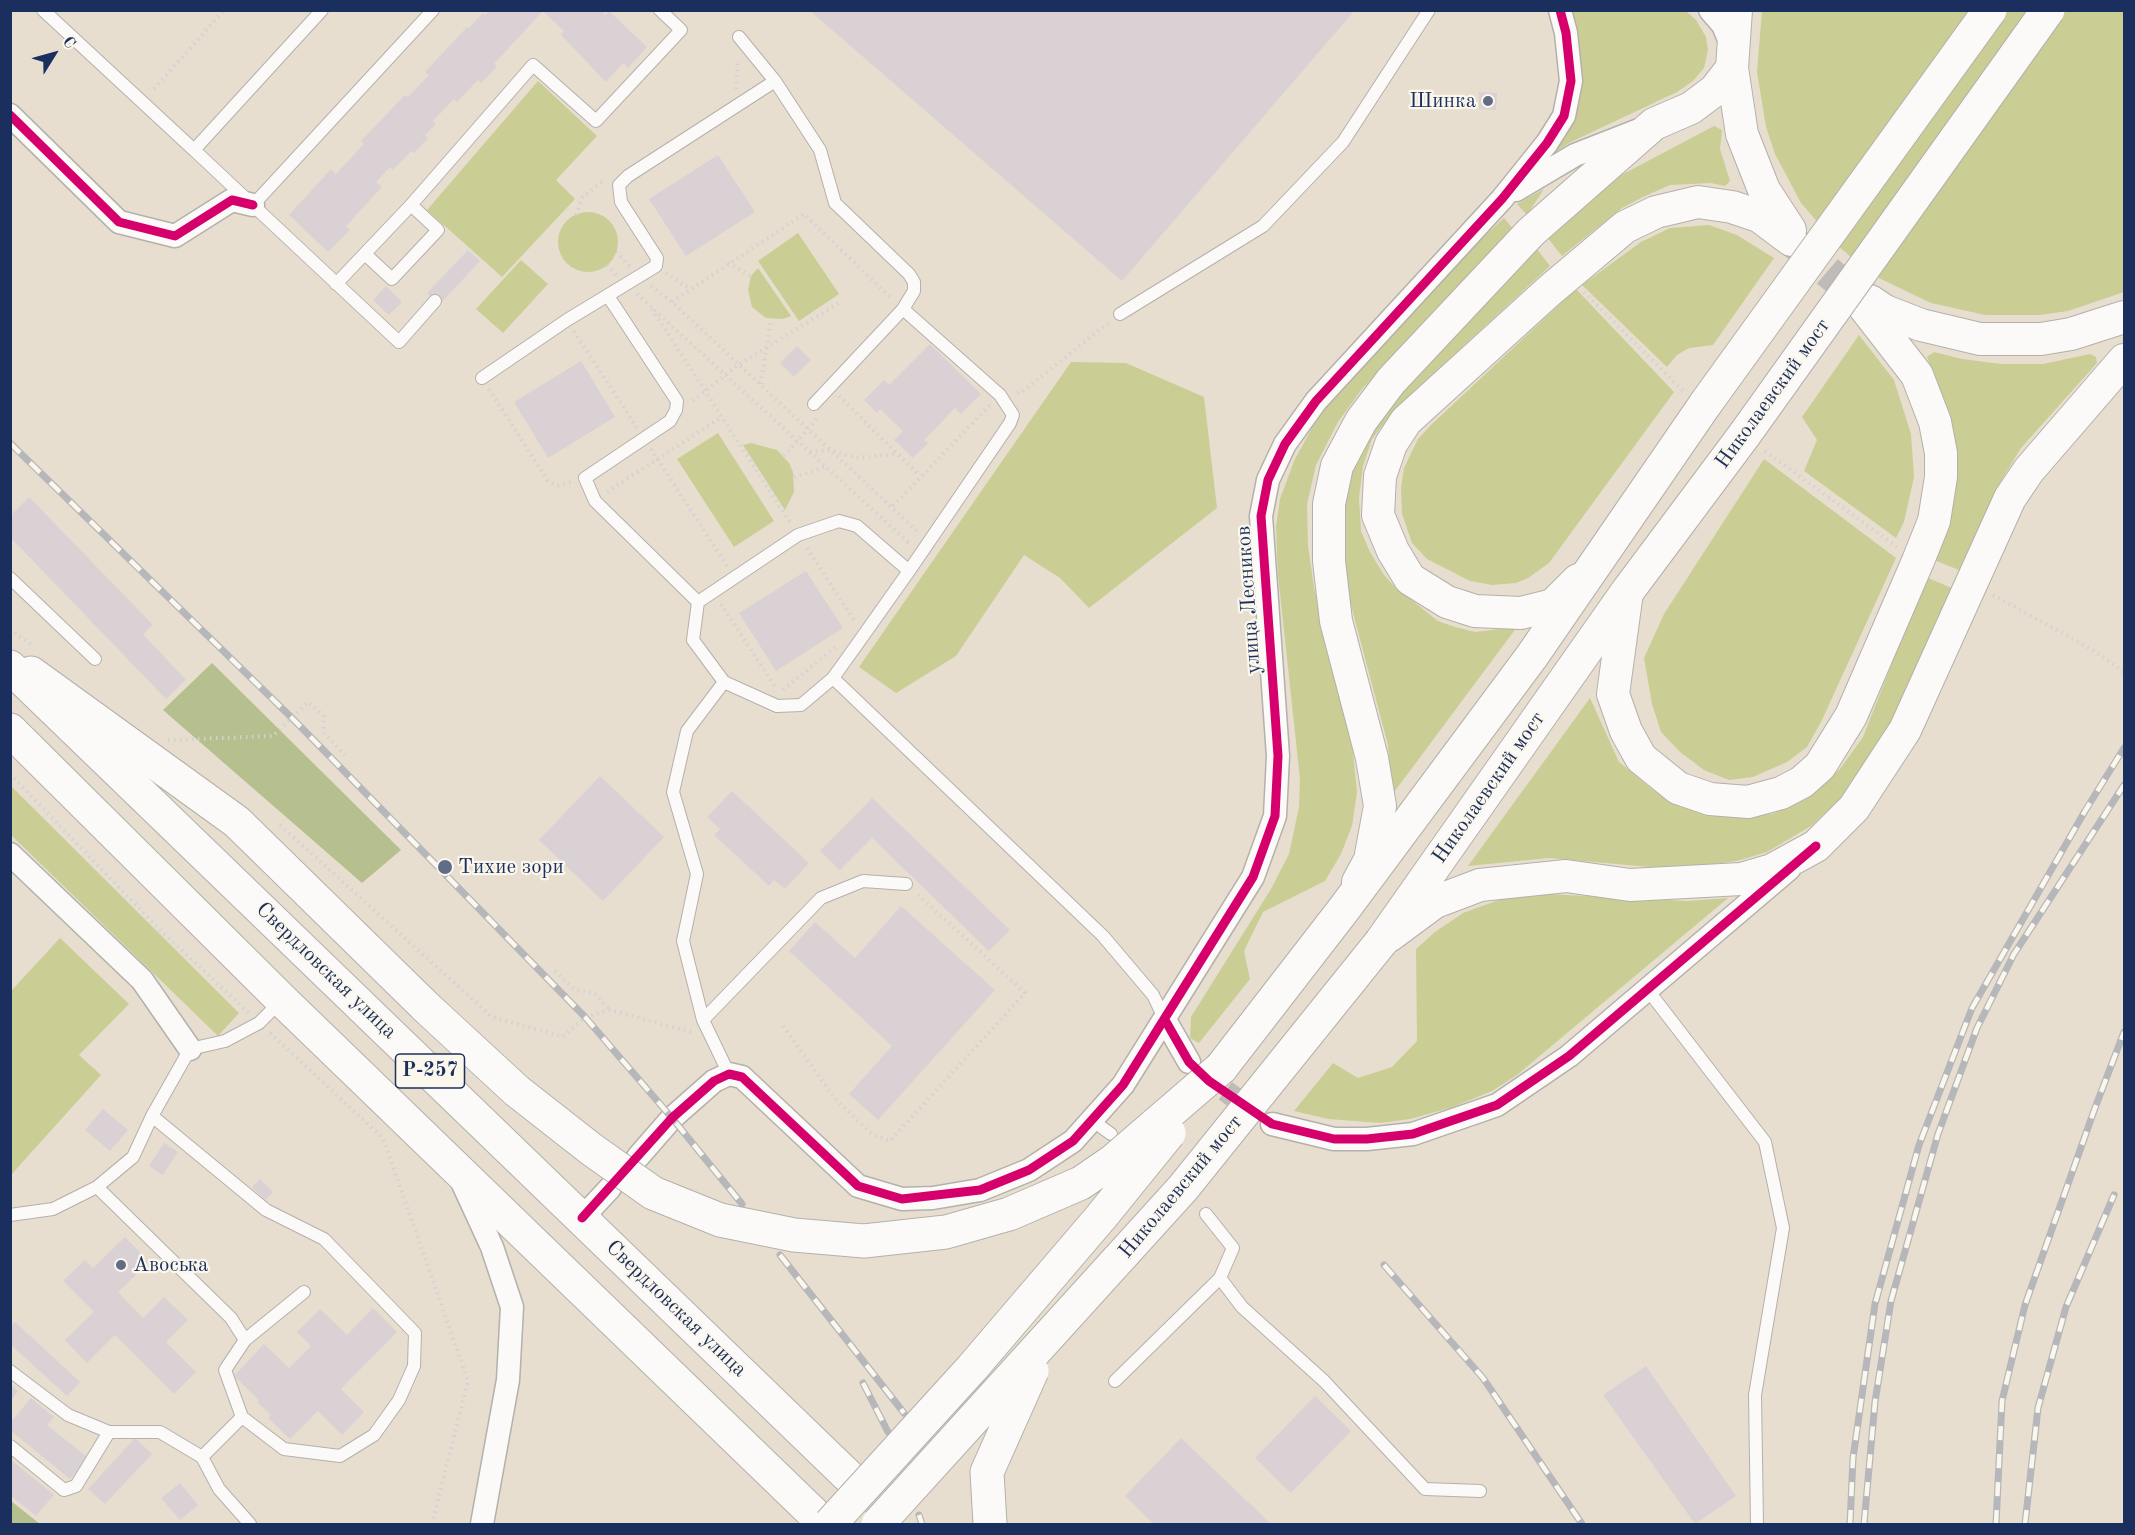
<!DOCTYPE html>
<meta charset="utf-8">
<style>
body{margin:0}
#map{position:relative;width:2135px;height:1535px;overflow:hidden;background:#e7decf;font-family:"Old Standard TT",serif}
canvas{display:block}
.frame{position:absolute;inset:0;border:12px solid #1b2f5e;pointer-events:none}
.north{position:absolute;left:24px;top:24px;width:60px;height:60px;-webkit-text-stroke:4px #fbf7ec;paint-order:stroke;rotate:53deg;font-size:16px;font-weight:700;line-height:24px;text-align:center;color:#1b2f5e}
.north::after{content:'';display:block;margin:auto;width:21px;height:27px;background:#1b2f5e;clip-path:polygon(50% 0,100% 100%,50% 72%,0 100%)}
</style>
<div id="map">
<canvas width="2135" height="1535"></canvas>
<div class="frame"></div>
<div class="north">С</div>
</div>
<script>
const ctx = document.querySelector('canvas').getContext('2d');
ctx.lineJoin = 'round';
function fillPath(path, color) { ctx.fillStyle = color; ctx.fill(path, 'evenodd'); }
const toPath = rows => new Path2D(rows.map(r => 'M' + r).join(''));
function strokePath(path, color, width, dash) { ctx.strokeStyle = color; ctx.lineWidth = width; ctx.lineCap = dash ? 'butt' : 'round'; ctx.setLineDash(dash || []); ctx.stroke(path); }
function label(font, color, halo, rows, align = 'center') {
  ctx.font = font + ' "Old Standard TT",serif'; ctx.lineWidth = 4.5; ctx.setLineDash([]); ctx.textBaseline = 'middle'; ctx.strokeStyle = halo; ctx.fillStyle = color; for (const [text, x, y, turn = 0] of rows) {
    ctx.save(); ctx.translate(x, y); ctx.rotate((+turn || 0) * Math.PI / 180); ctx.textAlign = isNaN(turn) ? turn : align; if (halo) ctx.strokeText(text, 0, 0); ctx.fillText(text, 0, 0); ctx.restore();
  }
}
fillPath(toPath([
 [1569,11,1686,11,1696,20,1706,37,1708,50,1704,68,1693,81,1677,92,1571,142,1555,152,1552,147],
 [1762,11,2124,11,2124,292,2068,311,2040,315,1985,315,1931,303,1881,279,1858,263,1837,245,1801,203,1775,154,1766,127,1757,72],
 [538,81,597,136,556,180,575,199,502,277,427,210],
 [1714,126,1722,130,1720,149,1730,181,1725,186,1711,183,1670,185,1643,197,1622,208,1562,256,1547,237,1612,180],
 [1544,189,1527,215,1517,204],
 '558 242a30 30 0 1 1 60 0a30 30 0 1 1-60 0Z',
 [1504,218,1513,229,1362,389,1338,422,1316,465,1307,504,1308,546,1314,587,1353,752,1357,792,1352,826,1341,854,1325,881,1263,912,1244,951,1250,979,1199,1043,1190,1038,1191,1017,1271,889,1289,854,1299,807,1300,779,1278,575,1276,527,1280,499,1294,461,1319,415,1349,380,1468,251],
 [1709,225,1737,235,1774,258,1713,345,1689,348,1677,355,1667,367,1582,285,1641,242,1670,228],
 [798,233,839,294,799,321,758,261],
 [1536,248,1550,266,1398,406,1372,439,1363,466,1359,498,1361,531,1370,552,1384,575,1395,587,1438,621,1455,627,1475,632,1517,627,1392,795,1388,745,1348,594,1341,507,1348,478,1359,454,1402,390],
 [521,260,548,284,503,333,476,309],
 [758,268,791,316,783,319,766,318,752,307,748,290,751,276],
 [1576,289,1674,392,1549,563,1528,578,1516,583,1492,585,1470,581,1427,559,1412,543,1402,514,1401,488,1404,468,1418,439,1431,425],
 [1859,335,1894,380,1911,434,1914,477,1904,522,1896,538,1804,471,1817,440,1802,417],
 [1934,352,1962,359,2001,364,2043,364,2090,354,2096,357,2097,363,2021,448,1998,486,1959,570,1934,560,1953,437,1946,407,1927,357],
 [1071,362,1126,363,1204,397,1217,508,1089,608,1060,578,1024,555,956,656,896,693,859,667],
 [718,433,774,521,734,547,677,459],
 [751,443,777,450,789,463,793,472,794,492,785,510,743,445],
 [1764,459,1896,558,1822,720,1807,747,1787,762,1753,777,1729,780,1704,770,1680,752,1661,732,1652,704,1644,658,1664,614],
 [1926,577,1954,589,1889,730,1849,790,1811,826,1767,852,1737,861,1698,866,1650,867,1549,858,1468,866,1590,698,1619,762,1653,790,1674,802,1732,816,1772,814,1806,799,1840,769,1863,737],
 [11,786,239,1013,218,1036,11,835],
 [1526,893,1688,901,1728,898,1517,1075,1492,1091,1453,1107,1410,1119,1380,1123,1328,1119,1294,1111,1333,1063,1358,1078,1392,1067,1417,1041,1416,949,1435,932,1463,913,1504,898],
 [60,938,129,1004,79,1055,101,1075,11,1175,11,991]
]), '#cace94');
fillPath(toPath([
 [212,663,401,850,362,883,163,710],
 [10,1501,11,1501,40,1524,11,1524]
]), '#b6bf8e');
fillPath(toPath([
 [490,10,601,10,605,15,609,11,647,47,628,68,623,63,606,82,561,35,564,31,543,11,494,64,497,67,481,83,478,80,457,102,454,99,433,121,436,124,425,135,428,138,414,153,411,151,393,170,390,167,376,182,382,187,346,226,350,230,328,252,289,215,331,169,336,174,364,144,361,141,405,95,408,97,429,75,425,72,467,27,469,28,483,13,485,15],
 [809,10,1355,10,1122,281],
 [1479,92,1497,93,1496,110,1479,109],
 [718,155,755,212,686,256,649,199],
 [468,250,480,261,439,305,427,293],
 [386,286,402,302,389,315,373,300],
 [930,344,981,394,961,414,955,408,924,440,928,443,913,458,894,440,903,431,880,409,877,413,864,400,884,380,889,385],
 [797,346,811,360,794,377,780,363],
 [581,361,615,417,548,458,514,402],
 [29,497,153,625,143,634,186,680,166,699,10,537,10,516],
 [806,571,843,628,776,671,739,613],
 [600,776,664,837,603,901,539,840],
 [732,791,809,863,785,889,774,880,769,886,714,835,720,829,707,817],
 [872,798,1010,930,989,951,872,838,840,870,820,851],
 [901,906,995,990,878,1120,849,1094,892,1046,789,951,815,922,855,958],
 [103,1109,128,1130,110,1151,85,1130],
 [164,1143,178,1152,163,1175,149,1166],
 [260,1179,273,1192,265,1200,252,1187],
 [125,1237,149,1262,118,1292,143,1318,164,1297,188,1320,166,1342,196,1372,174,1394,115,1335,87,1363,65,1340,94,1312,63,1281,85,1260,93,1268],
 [373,1308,397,1332,341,1389,364,1412,342,1435,318,1411,290,1439,268,1418,271,1415,257,1402,259,1400,234,1376,264,1344,289,1368,311,1346,297,1332,320,1309,347,1335],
 [15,1322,80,1382,67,1396,10,1344,10,1327],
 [1646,1366,1736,1496,1695,1524,1603,1395],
 [10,1385,18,1391,10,1402],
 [1315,1396,1351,1431,1291,1493,1255,1458],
 [31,1398,54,1417,47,1425,87,1457,70,1479,10,1430,10,1423],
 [135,1438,152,1454,105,1504,88,1489],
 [1181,1438,1271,1524,1154,1524,1125,1496],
 [10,1459,54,1495,36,1516,10,1495],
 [180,1483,198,1505,180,1520,161,1498]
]), '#dad1d4');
strokePath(toPath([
 [1199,1071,1259,1116]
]), '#bebbb8', 22, [22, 11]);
strokePath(toPath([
 [1791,240,1841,283,1865,308]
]), '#bebbb8', 32, [32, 16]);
const service = toPath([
 [43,10,194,150,322,10],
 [739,37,775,81],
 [194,150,399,342,435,301],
 [253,205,433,10],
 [365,254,392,279,438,230,411,205],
 [336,284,411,205,533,65,596,121,681,30,660,10],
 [608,296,677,401,676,410,670,421,585,478,595,501,698,602],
 [1120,314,1263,226,1343,142,1429,10],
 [482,378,567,320,656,266,657,258,621,202,619,185,628,176,775,81,820,150,835,203,909,274,914,282,914,291,903,309],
 [814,404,903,309,1000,395,1013,415,1010,423,909,571,863,636,833,678,801,705,777,706,724,682,693,640,698,602,798,535,839,521,857,526,909,571],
 [10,578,95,659],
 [833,678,1103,936,1153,995,1165,1020],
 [724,682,687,731,673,792,697,874,683,941,703,1020,729,1074],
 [1647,989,1765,1142,1783,1228,1755,1395,1757,1524],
 [703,1020,821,898,863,881,906,884],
 [152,1116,266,1210,324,1239,415,1333,414,1366,399,1400,374,1435,340,1456,284,1449,242,1417,202,1457],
 [1093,1121,1111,1134],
 [97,1187,231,1318,245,1340,304,1292],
 [1206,1214,1233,1248,1220,1278,1242,1307,1324,1381,1425,1489,1480,1491],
 [10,1215,53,1209,97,1187,133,1157,152,1116,190,1049,225,1041,259,1023,282,1000],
 [10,1371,68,1415,109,1432,160,1432,202,1457,219,1489,250,1524],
 [1115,1381,1220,1278],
 [242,1417,225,1370,245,1340],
 [10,1446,64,1490,76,1486,109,1432]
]);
const minor = toPath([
 [1710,10,1723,25,1732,47],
 [10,115,119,222,175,236,232,200,253,205],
 [1516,190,1575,155,1639,130],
 [10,854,142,980,190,1049],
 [1165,1020,1189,1062],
 [1272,1124,1334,1139,1367,1139,1413,1134,1497,1105,1569,1056,1789,869],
 [638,1157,672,1118,714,1081,729,1074,742,1077,858,1186,902,1199,933,1198,980,1190,1029,1170,1073,1141,1123,1085,1253,877,1275,816,1278,756,1261,516,1268,480,1285,444,1316,401,1502,199,1547,143,1564,116,1571,81,1566,33,1560,10],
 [462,1182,492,1247,512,1307,508,1380,482,1524],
 [582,1218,610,1188]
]);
const secondary = toPath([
 [1736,10,1732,68,1742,134,1764,190,1790,230],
 [1870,301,1885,311,1921,325,1980,339,2041,339,2071,334,2124,317],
 [1578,580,1553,605,1521,613,1475,611,1447,602,1410,579,1393,551,1378,515,1380,476,1391,444,1406,421,1549,291,1625,227,1656,212,1698,202,1732,207,1759,216,1791,240],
 [1627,592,1613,694,1626,731,1641,758,1678,788,1710,799,1748,802,1781,793,1802,782,1820,766,1851,716,1918,561,1934,521,1941,477,1941,453,1935,422,1917,375,1865,308],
 [1358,882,1370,860,1380,806,1372,758,1336,621,1329,561,1329,504,1337,466,1361,421,1391,381,1531,232,1654,124,1691,108,1715,90,1732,68],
 [1389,936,1435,902,1480,885,1566,876,1630,885,1741,879,1772,870,1816,846,1854,808,1905,730,2010,498,2029,470,2124,360]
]);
const primary = toPath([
 [31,673,237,822,427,1008],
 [1381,942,1627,592,1745,434],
 [1221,1068,1344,909,1532,656,1706,403]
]);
const trunk = toPath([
 [10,667,848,1476],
 [10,730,282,1000,813,1513]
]);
strokePath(service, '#b4b0ab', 14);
strokePath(minor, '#b4b0ab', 25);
strokePath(secondary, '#b4b0ab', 34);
strokePath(primary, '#b4b0ab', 35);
strokePath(trunk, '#b4b0ab', 35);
strokePath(toPath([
 [154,89,224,10],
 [736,89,738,61],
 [576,215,582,198,605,179],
 [616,252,630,267],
 [728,263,751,276],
 [607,265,616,275],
 [666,273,690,289],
 [651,286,672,302,918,532],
 [1584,292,1685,393],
 [637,294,908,542,910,539],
 [672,302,804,214,892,299],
 [652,309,791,524],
 [574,331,637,428],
 [761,384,771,319],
 [489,389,548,481,557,486,572,482],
 [1017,393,1022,392,1108,323],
 [839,396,920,476],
 [693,401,738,365,839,303],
 [651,449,727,566],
 [1765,451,1897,547],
 [810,452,830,450,856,458,897,454],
 [784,456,817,419],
 [794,477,825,467],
 [607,492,722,417],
 [893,506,990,405],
 [807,548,855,622],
 [1993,595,2091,649,2124,672],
 [721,604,776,688],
 [10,629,34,647],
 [783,690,835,647],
 [168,740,273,736,308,702,324,716,323,732,345,755],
 [10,774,160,930,249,1013],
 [280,825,492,1017,563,1037,585,1017,610,1010,694,1033],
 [555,971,575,990,594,993,610,1010],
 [783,1026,837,1101,872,1134,890,1141,1025,993,915,892],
 [270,1033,383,1138,468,1381,432,1524]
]), '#d3d2d2', 4, [1.5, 4.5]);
strokePath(service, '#fbfaf8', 12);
strokePath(minor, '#fbfaf8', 22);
strokePath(secondary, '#fbfaf8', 32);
strokePath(primary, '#fbfaf8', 33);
strokePath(trunk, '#fbfaf8', 33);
const rail = toPath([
 [10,443,292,718,585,1017,672,1118,742,1204],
 [780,1255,904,1413],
 [1384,1265,1483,1378,1582,1524],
 [863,1383,888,1432],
 [919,1515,922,1524],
 [1850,1524,1853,1458,1875,1304,1919,1145,1972,1008,2085,811,2124,748],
 [1864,1524,1875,1402,1891,1301,1938,1134,1977,1028,2014,954,2124,785],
 [1996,1524,2002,1401,2025,1305,2095,1108,2124,1032],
 [2025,1524,2038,1408,2066,1307,2114,1195]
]);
strokePath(rail, '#b6b7ba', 7);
strokePath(rail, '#fbf7ec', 4.5, [14]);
const primaryBridge = toPath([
 [1706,403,1990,10],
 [1745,434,2048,10],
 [427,1008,517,1091,591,1149,653,1193,720,1220,794,1235,864,1241,946,1232,1009,1214,1081,1183,1113,1161,1221,1068],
 [830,1524,972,1368,1101,1217,1169,1133],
 [878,1524,1183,1188,1381,942],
 [990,1524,987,1472,1032,1371]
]);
strokePath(primaryBridge, '#b4b0ab', 35, []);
strokePath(primaryBridge, '#fbfaf8', 33);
strokePath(toPath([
 [10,115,119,222,175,236,232,200,253,205],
 [1165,1020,1189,1062,1209,1081,1272,1124,1334,1139,1367,1139,1413,1134,1497,1105,1569,1056,1816,846],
 [582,1218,672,1118,714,1081,729,1074,742,1077,858,1186,902,1199,980,1190,1029,1170,1073,1141,1123,1085,1253,877,1275,816,1278,756,1261,516,1268,480,1285,444,1316,401,1502,199,1547,143,1564,116,1571,81,1566,33,1560,10]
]), '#d6006c', 9);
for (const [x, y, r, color] of [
 [1488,101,6,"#626c86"],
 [445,867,8,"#626c86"],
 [121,1265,6,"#626c86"]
]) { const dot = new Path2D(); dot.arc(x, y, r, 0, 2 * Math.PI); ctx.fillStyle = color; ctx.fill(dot); strokePath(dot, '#fbf7ec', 2); }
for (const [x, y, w] of [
 [430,1071,69]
]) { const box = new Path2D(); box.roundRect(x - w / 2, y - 17, w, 34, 4.5); ctx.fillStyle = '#fbf7ec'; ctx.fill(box); strokePath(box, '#1b2f5e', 1.5); }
label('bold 20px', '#1b2f5e', null, [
 ["Р-257",430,1071]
]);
label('21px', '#1b2f5e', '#fbf7ec', [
 ["Шинка",1476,101,"right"],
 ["Тихие зори",458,867],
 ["Авоська",133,1265]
], 'left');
label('21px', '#1b2f5e', '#fbf7ec', [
 ["Николаевский мост",1773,394,-54],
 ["улица Лесников",1249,600,-94],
 ["Николаевский мост",1489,788,-55],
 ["Свердловская улица",326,971,44],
 ["Николаевский мост",1181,1187,-50],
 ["Свердловская улица",676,1309,44]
]);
</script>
